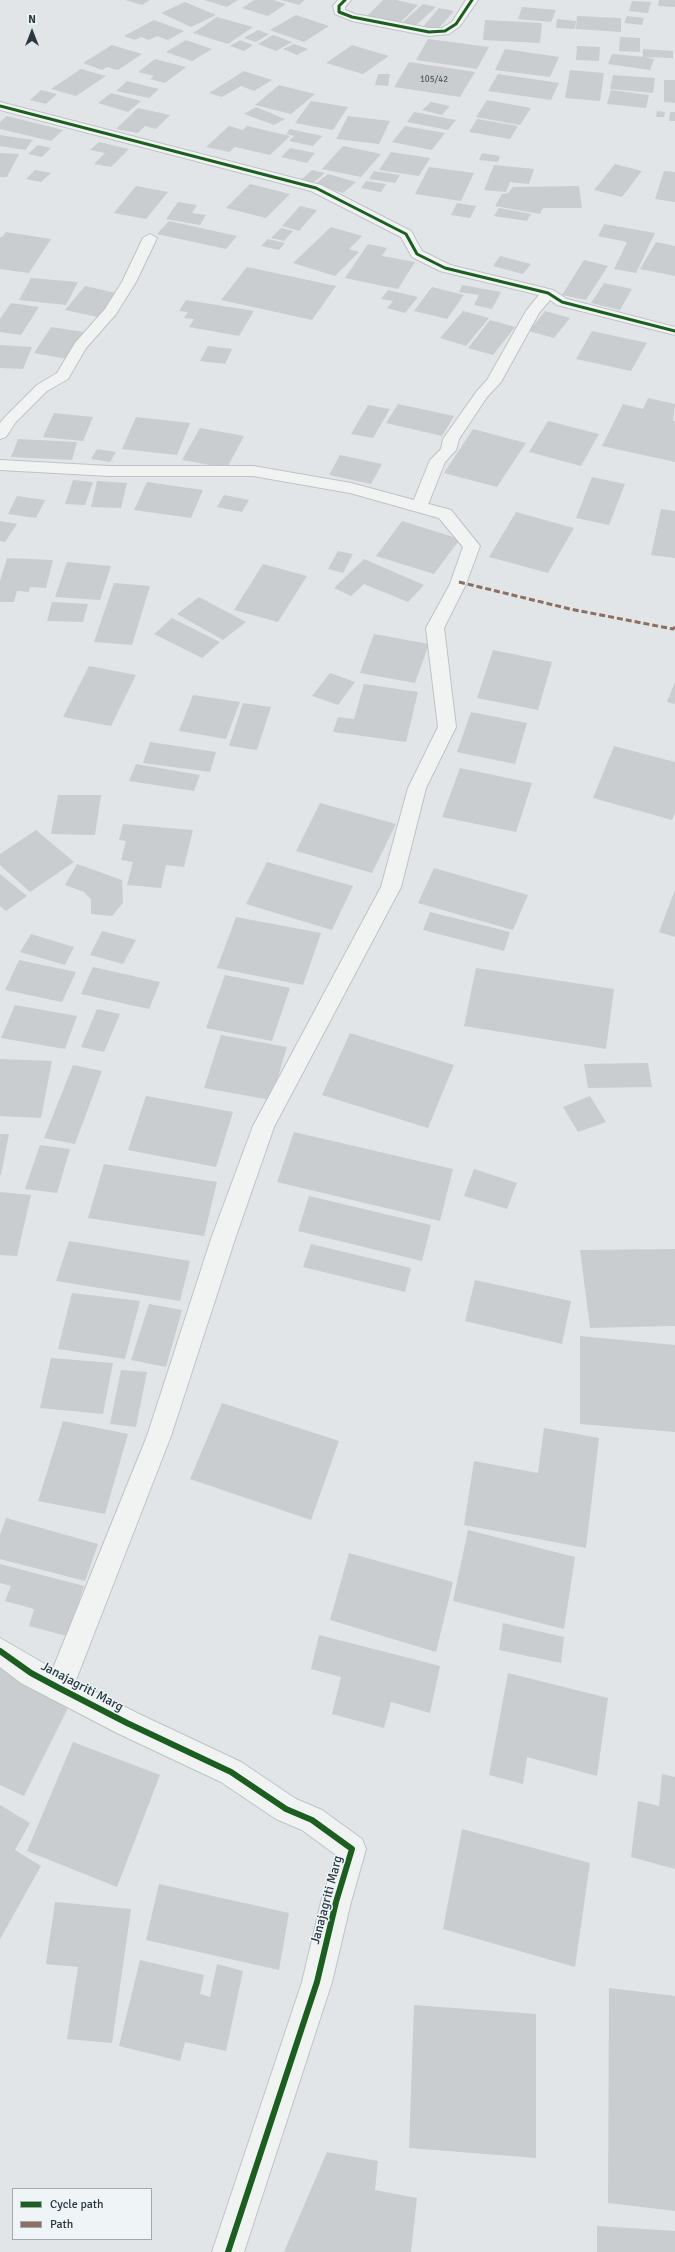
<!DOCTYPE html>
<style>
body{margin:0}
#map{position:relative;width:675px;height:2252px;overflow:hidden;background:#e1e5e7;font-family:Signika,sans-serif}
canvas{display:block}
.legend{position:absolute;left:12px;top:2188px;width:140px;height:52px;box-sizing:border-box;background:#eff4f7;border:1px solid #9fa9ae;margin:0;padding:5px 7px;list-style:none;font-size:12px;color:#273841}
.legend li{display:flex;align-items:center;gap:8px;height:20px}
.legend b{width:20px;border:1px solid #9fa9ae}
.north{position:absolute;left:12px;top:12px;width:40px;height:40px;-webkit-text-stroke:3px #eff4f7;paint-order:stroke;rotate:0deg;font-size:11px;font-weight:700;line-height:16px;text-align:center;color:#273841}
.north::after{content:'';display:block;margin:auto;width:14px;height:18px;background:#273841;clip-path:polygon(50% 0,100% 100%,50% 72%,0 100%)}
</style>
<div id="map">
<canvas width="675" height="2252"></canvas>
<ul class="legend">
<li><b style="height:5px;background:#1b5e20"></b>Cycle path</li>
<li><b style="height:5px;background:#8d6e63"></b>Path</li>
</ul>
<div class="north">N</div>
</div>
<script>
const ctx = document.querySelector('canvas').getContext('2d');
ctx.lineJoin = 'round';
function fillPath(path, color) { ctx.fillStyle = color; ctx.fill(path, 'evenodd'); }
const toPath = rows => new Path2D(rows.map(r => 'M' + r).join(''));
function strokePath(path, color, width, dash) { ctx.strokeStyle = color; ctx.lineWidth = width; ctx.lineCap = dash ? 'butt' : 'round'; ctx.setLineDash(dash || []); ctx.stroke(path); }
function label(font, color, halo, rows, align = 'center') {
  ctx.font = font + ' Signika,sans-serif'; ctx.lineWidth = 3; ctx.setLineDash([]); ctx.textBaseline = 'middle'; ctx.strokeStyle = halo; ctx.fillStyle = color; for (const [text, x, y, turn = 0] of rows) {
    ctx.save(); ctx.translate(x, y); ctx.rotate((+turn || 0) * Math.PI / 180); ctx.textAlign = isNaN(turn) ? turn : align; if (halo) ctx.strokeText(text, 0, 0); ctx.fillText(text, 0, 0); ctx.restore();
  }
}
fillPath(toPath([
 [125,0,150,0,142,5],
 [204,0,238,0,227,7],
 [254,0,273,0,286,4,268,16,242,8],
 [281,0,305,0,299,5],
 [383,0,396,0,418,5,399,24,366,17],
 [659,0,675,0,675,7,658,6],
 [632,1,651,2,648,13,629,11],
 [185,2,216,15,191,27,161,13],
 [423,4,436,7,415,26,402,23],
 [522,7,556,10,551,22,518,19],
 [439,8,454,11,437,30,422,28],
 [296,15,329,26,304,42,270,30],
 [577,16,621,18,621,32,576,29],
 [627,16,644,18,642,25,624,23],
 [217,17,253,27,228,44,193,33],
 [557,19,576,21,575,29,556,28],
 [154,20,184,31,168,40,157,36,149,40,141,37,135,40,124,36],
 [485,20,542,23,540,43,483,40],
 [258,30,269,34,256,42,244,38],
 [273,35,292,42,276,51,258,44],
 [620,37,640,38,640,52,619,51],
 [428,39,489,47,477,69,416,60],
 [186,40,212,49,192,61,166,52],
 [240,40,253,45,244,51,230,46],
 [294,44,308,49,297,55,283,49],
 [112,45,142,54,118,70,107,67,102,70,83,63],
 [352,45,389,56,363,74,326,63],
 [577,46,600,47,599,61,576,60],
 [505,49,559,57,550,77,495,70],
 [643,49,673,51,673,58,643,57],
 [612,54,644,57,654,59,650,70,608,64],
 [155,59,186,67,165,83,150,79,154,76,138,72],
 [409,62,475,72,460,97,394,87],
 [81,69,106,76,76,96,51,89],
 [570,70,604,73,600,101,565,98],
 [244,71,272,80,254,91,241,86,222,97,209,93],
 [378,74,390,74,388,86,375,85],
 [498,74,559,83,551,100,488,91],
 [613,75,655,78,653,93,610,89],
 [664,80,675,80,675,103,664,102],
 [127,81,159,89,149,98,116,91],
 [279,85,315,94,291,114,255,105],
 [41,90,57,94,46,104,30,100],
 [611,90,649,95,646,108,607,104],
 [111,93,141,101,128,112,98,103],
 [487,100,531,108,520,125,476,117],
 [311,101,348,107,333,130,295,123],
 [431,102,450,106,442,115,422,110],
 [256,107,285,119,274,125,244,114],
 [138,108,170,115,156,129,145,126,138,133,116,129],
 [657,111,665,112,664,117,656,117],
 [414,112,456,120,448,130,407,122],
 [670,112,675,112,675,121,669,121],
 [7,116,63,130,51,141,0,129,0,122],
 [348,116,390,121,379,144,336,139],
 [477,119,518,126,510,139,469,132],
 [229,126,243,130,247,126,290,136,270,155,235,147,229,152,206,147],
 [405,126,445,133,432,150,392,142],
 [290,129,322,136,313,146,289,141,294,136,286,134],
 [0,135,33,140,25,150,0,146],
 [99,142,129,149,111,167,94,164,105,153,90,150],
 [38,145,51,148,42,157,28,154],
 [343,146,381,154,361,177,322,169],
 [290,148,315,153,307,163,281,157],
 [391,152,430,158,419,176,379,170],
 [0,153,19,154,7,177,0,177],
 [482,153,500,156,498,162,479,160],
 [615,164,642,171,622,197,594,190],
 [494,165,534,169,529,184,510,182,506,192,484,190],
 [429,167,474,173,461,201,415,194],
 [35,170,51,173,41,182,26,179],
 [312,170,325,173,313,183,301,180],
 [374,171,400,175,395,183,369,179],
 [664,171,675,172,675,202,655,199],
 [328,174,356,182,343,193,315,184],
 [366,181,386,184,381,192,361,188],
 [250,184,290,194,266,218,226,208],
 [136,186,168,192,146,219,114,213],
 [579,186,582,208,543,208,540,214,495,206,502,194,508,193,513,187],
 [178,202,197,205,192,213,206,215,200,225,166,219],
 [457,203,476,206,470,218,451,215],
 [300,206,317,210,299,231,282,226],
 [499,208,531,214,527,221,494,216],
 [169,221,237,236,226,249,157,234],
 [604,224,655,233,636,273,614,269,627,242,598,236],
 [331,227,362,236,349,249,359,252,335,276,293,263],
 [281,228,293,231,284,241,271,238],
 [6,232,51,239,29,273,0,269,0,237,2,237],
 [268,239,285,243,279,250,261,246],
 [656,242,675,246,675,276,640,269],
 [368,244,387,248,382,256,415,262,398,289,345,278],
 [500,256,531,264,523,274,493,266],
 [584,260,608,266,586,300,562,295],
 [247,267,336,286,312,320,221,300],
 [31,278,78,282,66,305,19,300],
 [604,283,632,289,620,310,591,303],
 [462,285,501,292,492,309,474,305,479,295,459,292],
 [85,286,116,293,98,317,65,310],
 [432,287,464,295,447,319,414,311],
 [388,290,418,297,405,313,387,308,393,301,381,299],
 [186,300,254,311,239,336,189,327,194,319,184,318,188,312,179,311],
 [11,303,39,307,21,335,0,332,0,319],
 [463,311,489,318,466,346,440,338],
 [545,311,570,318,554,338,529,331],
 [490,320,515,327,493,355,468,348],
 [51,327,84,332,67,359,34,353],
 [592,331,647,343,631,371,576,359],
 [0,345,32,347,23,369,0,368],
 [208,346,232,349,225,364,200,361],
 [648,398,675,404,673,421,675,421,675,462,602,446,623,404,643,409],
 [398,404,454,416,442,436,386,423],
 [368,405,390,409,373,438,351,434],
 [54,413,93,417,83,441,43,437],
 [136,417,190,423,177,455,122,449],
 [548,421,599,434,581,466,529,452],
 [200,428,244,436,227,468,182,460],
 [473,429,526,443,497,487,444,473],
 [18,439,77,442,72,460,11,457],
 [97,449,116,452,110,462,91,459],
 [340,455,382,464,371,484,329,475],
 [592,477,625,484,609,525,576,518],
 [73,480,93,482,85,505,65,504],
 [97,481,127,483,121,508,91,507],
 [147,482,203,490,191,518,134,510],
 [224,495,249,500,242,512,217,507],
 [17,496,45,500,36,518,8,514],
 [661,509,675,511,675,558,651,555],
 [516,512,574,528,548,573,489,557],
 [0,521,17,524,5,542,0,541],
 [402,521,460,539,434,574,376,556],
 [338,551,353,554,343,573,328,569],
 [7,558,53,560,46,588,30,587,29,592,17,591,14,602,0,602,0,581],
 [364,559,424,585,408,602,364,584,351,596,334,588],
 [67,562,111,566,100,600,55,597],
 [263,564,307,576,278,622,234,610],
 [114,583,150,586,132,645,94,642],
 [199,597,246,622,223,640,177,614],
 [52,602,88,604,83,622,47,621],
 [172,618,220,642,202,658,154,634],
 [374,634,429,644,415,683,360,673],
 [493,650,552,662,538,710,477,698],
 [89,666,136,675,111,726,63,717],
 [330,673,355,682,338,705,312,696],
 [675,682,675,704,667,702],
 [364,684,418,692,406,742,333,732,338,717,354,719],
 [193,695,240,702,226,739,179,731],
 [243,703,271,707,257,750,229,746],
 [471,712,527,723,515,764,457,752],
 [150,742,216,752,210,772,143,763],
 [614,746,675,762,675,813,672,820,593,798],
 [136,764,200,775,194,791,129,781],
 [460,768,532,783,516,832,442,817],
 [58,795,101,795,95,835,51,834],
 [320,803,396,824,372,873,296,851],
 [123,824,193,830,184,867,166,865,161,888,127,885,133,862,121,860,126,841,119,840],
 [36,830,74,862,30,892,0,865,0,854],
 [267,862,353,886,332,930,246,904],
 [77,864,122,880,123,903,112,916,91,914,91,899,84,892,65,885],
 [434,868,528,895,513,930,418,903],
 [0,874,27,896,6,911,0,906],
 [675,890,675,937,659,932],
 [430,912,510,932,504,951,423,930],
 [236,917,321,933,303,985,217,968],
 [102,931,136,940,123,964,90,955],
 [31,934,74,947,65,965,20,952],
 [19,960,76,972,62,1002,5,990],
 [93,967,160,982,149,1009,81,994],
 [476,968,614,989,606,1049,464,1026],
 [225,975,290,988,272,1041,206,1028],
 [15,1005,77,1016,65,1049,1,1038],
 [97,1009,120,1014,104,1052,81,1047],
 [350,1033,454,1065,428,1128,322,1095],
 [221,1035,287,1047,271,1100,204,1088],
 [0,1059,52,1061,41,1118,0,1116],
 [648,1063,652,1087,588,1088,584,1064],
 [73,1065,102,1071,75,1144,44,1138],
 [146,1096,233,1112,216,1167,128,1150],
 [590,1096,606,1122,578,1132,563,1107],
 [294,1132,453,1169,440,1221,277,1182],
 [0,1134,9,1134,1,1175,0,1175],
 [40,1145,70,1149,57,1193,25,1189],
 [104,1164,217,1182,204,1236,88,1218],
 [474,1169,517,1183,507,1209,464,1196],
 [0,1192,31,1195,17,1256,0,1255],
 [309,1196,431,1225,422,1261,298,1231],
 [69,1241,190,1261,180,1301,56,1281],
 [311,1244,411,1268,405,1292,303,1267],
 [675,1249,675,1326,590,1328,580,1250],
 [475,1280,571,1301,562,1344,465,1321],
 [72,1293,140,1301,125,1359,58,1349],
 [149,1304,182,1310,166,1367,131,1360],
 [580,1336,675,1345,675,1432,580,1424],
 [51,1358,113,1363,103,1414,40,1408],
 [121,1370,147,1372,136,1427,110,1424],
 [222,1403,339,1441,311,1520,190,1479],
 [63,1421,128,1434,105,1514,38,1501],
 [544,1428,599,1438,586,1548,464,1525,474,1461,538,1473],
 [6,1518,98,1544,85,1581,0,1559,0,1535],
 [468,1530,575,1557,564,1629,453,1601],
 [349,1553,453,1582,436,1652,330,1620],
 [0,1564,84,1586,67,1636,29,1626,34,1609,5,1601,11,1586,0,1583],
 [503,1623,564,1637,561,1663,499,1650],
 [319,1635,440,1666,430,1713,391,1702,384,1728,332,1714,341,1677,311,1669],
 [0,1661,74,1696,24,1796,0,1785],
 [508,1673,608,1698,597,1776,527,1757,523,1784,489,1775],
 [73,1742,160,1775,117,1887,27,1851],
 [662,1774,675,1777,675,1869,631,1857,638,1801,659,1806],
 [0,1805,30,1823,15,1850,41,1866,0,1939],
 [462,1829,590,1863,575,1967,443,1929],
 [159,1884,289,1913,279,1970,146,1940],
 [55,1902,131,1909,112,2043,67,2039,78,1967,46,1964],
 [140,1960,204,1975,200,1994,210,1997,217,1964,243,1971,226,2051,185,2042,180,2061,119,2046],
 [609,1988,675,1996,675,2211,608,2203],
 [414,2005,536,2014,536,2158,409,2148],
 [327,2152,378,2161,375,2190,417,2198,411,2252,284,2252],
 [597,2226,675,2231,675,2252,597,2252]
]), '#c9cdcf');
const service = toPath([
 [150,234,157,238,136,282,116,314,86,348,68,379,47,391,15,423,6,437,0,439,0,423,5,417,37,385,57,373,75,343,105,309,122,282,143,238,150,234],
 [0,460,109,466,253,466,351,483,451,510,480,546,466,584,444,628,456,727,426,788,401,887,274,1127,235,1239,171,1436,69,1698,59,1702,49,1698,45,1688,147,1436,211,1239,253,1126,381,887,408,788,438,727,426,628,450,584,463,547,439,518,350,493,253,476,109,476,0,470,0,460]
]);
const minor = toPath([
 [338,0,351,0,345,7,345,10,355,14,429,28,442,28,452,22,466,0,478,0,460,26,449,34,429,36,352,21,335,14,333,6,338,0],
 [0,102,321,185,411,231,422,251,450,265,553,290,567,299,675,327,675,335,557,305,550,300,539,313,501,382,487,397,459,439,456,450,445,462,427,507,425,511,413,511,411,507,430,460,441,449,443,439,477,391,487,380,526,311,539,295,440,271,412,257,401,237,311,191,0,110,0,102]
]);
const tertiary = toPath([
 [0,1638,69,1678,137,1713,241,1762,296,1799,322,1810,362,1839,366,1849,351,1902,332,1982,244,2252,212,2252,302,1982,321,1902,336,1855,302,1830,276,1819,221,1782,117,1733,21,1683,0,1667,0,1638]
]);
strokePath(service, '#bfc3c5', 2);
strokePath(minor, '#bfc3c5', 2);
strokePath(tertiary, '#bfc3c5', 2);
fillPath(service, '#f1f3f3');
fillPath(minor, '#f1f3f3');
fillPath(tertiary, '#f1f3f3');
strokePath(toPath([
 [459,582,570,609,673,629,675,627]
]), '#8d6e63', 3, [6, 3]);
strokePath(toPath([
 [345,0,339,6,339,12,352,17,429,32,445,31,456,24,472,0],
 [0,106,316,188,406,234,417,254,445,268,548,293,562,302,675,331]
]), '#1b5e20', 3);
strokePath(toPath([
 [0,1651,31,1673,59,1688,127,1723,231,1772,286,1809,312,1820,352,1849,336,1902,317,1982,228,2252]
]), '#1b5e20', 6);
label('9px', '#505e65', null, [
 ["105/42",434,80]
]);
label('13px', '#273841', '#eff4f7', [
 ["Janajagriti Marg",82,1687,28],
 ["Janajagriti Marg",327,1900,-75]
]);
</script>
